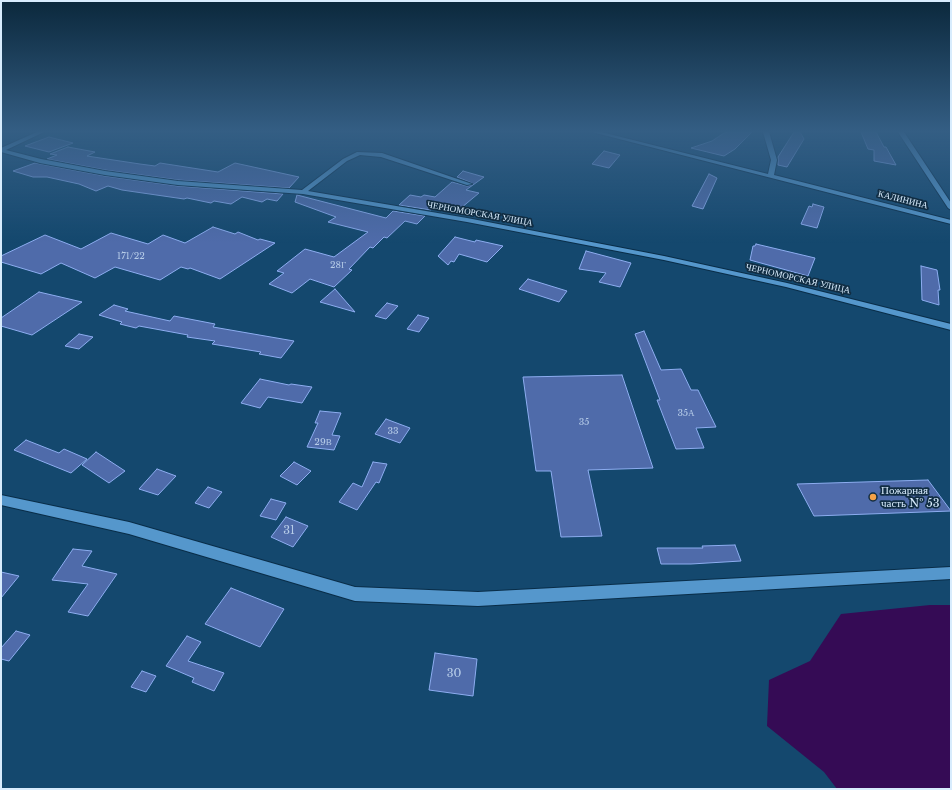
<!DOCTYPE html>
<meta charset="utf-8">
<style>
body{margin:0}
#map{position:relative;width:952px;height:790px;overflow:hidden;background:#14486e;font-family:"Libre Baskerville",serif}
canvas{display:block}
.frame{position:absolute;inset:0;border:2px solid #d8ecfd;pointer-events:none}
</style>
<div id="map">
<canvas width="952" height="790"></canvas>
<div class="frame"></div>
</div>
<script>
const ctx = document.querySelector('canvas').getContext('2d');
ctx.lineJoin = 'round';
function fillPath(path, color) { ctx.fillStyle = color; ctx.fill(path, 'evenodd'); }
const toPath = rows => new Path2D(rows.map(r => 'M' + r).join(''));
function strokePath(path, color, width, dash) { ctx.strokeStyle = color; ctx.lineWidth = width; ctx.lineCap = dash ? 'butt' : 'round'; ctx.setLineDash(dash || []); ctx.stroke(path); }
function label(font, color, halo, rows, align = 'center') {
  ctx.font = font + ' "Libre Baskerville",serif'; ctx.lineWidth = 3.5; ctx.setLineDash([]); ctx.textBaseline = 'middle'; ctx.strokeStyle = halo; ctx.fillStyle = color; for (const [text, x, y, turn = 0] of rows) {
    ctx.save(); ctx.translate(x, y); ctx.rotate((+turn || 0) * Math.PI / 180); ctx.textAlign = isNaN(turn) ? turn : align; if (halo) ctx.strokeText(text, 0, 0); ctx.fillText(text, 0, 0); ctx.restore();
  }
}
fillPath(toPath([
 [930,605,951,605,951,789,837,789,824,772,767,726,769,680,810,661,841,614]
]), '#350b55');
const building = toPath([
 [729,132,752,132,735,149,724,156,691,148,712,141,724,133,729,132],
 [794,132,800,132,804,139,787,167,778,165,778,157,794,132],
 [861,132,876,132,884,147,886,147,896,165,874,161,874,150,868,149,861,132],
 [49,137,73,143,49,152,25,146,49,137],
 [68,147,95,152,87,156,140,164,155,166,160,163,218,172,235,163,299,177,289,188,178,180,105,170,47,159,57,155,50,154,68,147],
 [604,151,620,155,609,168,592,164,604,151],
 [35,163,105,176,178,186,283,194,277,201,267,199,262,202,242,197,231,204,214,201,211,203,187,198,184,199,122,190,108,186,96,191,79,184,47,177,33,177,13,171,35,163],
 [463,171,484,177,466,190,479,193,461,208,436,205,431,210,399,205,410,195,421,197,424,195,435,197,452,182,467,186,472,185,472,183,457,177,463,171],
 [709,174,717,178,703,209,692,206,709,174],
 [297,195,386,218,393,211,425,216,417,224,405,221,387,238,384,237,373,248,370,247,349,269,352,270,334,287,310,279,292,293,269,284,284,273,277,271,305,249,334,257,368,232,328,222,336,217,295,202,297,195],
 [813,204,824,207,817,228,801,224,809,206,812,207,813,204],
 [213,227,235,234,238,232,258,240,260,239,275,243,220,279,190,268,188,269,181,267,160,280,115,267,95,278,61,263,41,274,1,262,1,256,45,235,81,249,111,233,148,244,163,235,185,243,213,227],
 [455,237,475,242,476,240,503,246,487,262,459,254,454,262,451,261,448,265,438,256,455,237],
 [756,244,815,258,808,276,750,260,753,246,755,246,756,244],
 [586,251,631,263,620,287,599,282,606,273,579,269,586,251],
 [921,266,937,270,940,290,938,290,939,305,922,300,921,266],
 [528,279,567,291,559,302,519,289,528,279],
 [335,289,355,312,320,302,335,289],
 [39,292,82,302,32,335,1,326,1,318,39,292],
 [387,303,398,306,386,319,375,316,387,303],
 [114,305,128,309,125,311,170,321,174,316,215,324,213,327,294,341,281,358,259,354,261,352,212,344,215,341,187,337,188,335,139,326,136,328,120,324,122,322,99,315,114,305],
 [418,315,429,318,419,332,407,329,418,315],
 [644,331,661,370,681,369,691,390,698,390,716,427,696,428,704,448,676,449,657,400,660,400,635,334,644,331],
 [79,334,93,337,79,349,65,346,79,334],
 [622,375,653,468,588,470,602,536,561,537,551,471,536,471,523,377,622,375],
 [260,379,289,385,291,384,312,387,302,403,268,397,260,408,241,403,260,379],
 [320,411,341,413,332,435,340,436,334,450,307,447,318,423,315,423,320,411],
 [386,419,410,428,400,443,375,434,386,419],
 [26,440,59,453,64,449,87,459,71,473,14,450,26,440],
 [96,452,125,471,109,483,82,465,96,452],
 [294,462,311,471,297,485,280,476,294,462],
 [373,462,387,464,379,483,376,482,357,510,339,502,353,483,362,487,373,462],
 [157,469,176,476,158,495,139,489,157,469],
 [928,480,951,511,814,516,797,484,928,480],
 [208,487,222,492,209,508,195,503,208,487],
 [271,499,286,503,276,520,260,516,271,499],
 [286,517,308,526,293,547,271,537,286,517],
 [735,545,741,561,691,564,661,564,657,548,703,548,702,546,735,545],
 [73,549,92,551,82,566,117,574,88,616,68,612,88,584,52,580,73,549],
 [1,572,19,576,1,598,1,572],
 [231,588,284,609,260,647,205,624,231,588],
 [16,631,30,635,9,661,1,659,1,648,16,631],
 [187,636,201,642,188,661,224,673,214,691,192,682,194,678,166,666,187,636],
 [435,653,477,659,473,696,429,690,435,653],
 [142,671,156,676,146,692,131,687,142,671]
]);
fillPath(building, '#4f6baa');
strokePath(building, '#8dadf0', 1);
const minor = toPath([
 [37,132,44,132,6,150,41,159,105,171,178,181,302,190,343,159,357,152,382,153,472,184,467,185,381,157,360,155,347,161,308,191,467,218,664,256,787,283,951,324,951,330,786,287,664,260,467,222,303,194,178,185,105,175,40,163,1,152,1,148,37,132],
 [592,132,601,132,768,174,771,160,763,132,769,132,777,160,774,175,951,220,951,224,592,132],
 [898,132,904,132,951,203,951,210,948,208,898,132],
 [1,495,129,522,355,587,478,592,951,567,951,579,478,606,355,601,129,534,1,505,1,495]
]);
strokePath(minor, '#092d48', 2);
fillPath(minor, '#5597cc');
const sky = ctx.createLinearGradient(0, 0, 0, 243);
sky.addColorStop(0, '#0b283c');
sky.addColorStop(0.54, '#345e84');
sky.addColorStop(1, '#345e8400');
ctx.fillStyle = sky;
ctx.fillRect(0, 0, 952, 243);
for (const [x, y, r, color] of [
 [873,497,4,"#f6a247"]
]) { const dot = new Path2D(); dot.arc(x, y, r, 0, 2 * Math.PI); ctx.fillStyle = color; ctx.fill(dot); strokePath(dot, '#112d43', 1.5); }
label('9px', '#d8ecfd', '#112d43', [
 ["КАЛИНИНА",903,200,14],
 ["ЧЕРНОМОРСКАЯ УЛИЦА",480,214,10],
 ["ЧЕРНОМОРСКАЯ УЛИЦА",798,279,13]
]);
label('9px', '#b6cce8', null, [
 ["171/22",131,256],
 ["28Г",338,265],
 ["35А",686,413],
 ["35",584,422],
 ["33",393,431],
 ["29В",323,442]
]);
label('11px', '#d8ecfd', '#112d43', [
 ["Пожарная",881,491],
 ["часть № 53",881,504]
], 'left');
label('11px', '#b6cce8', null, [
 ["31",289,531],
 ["30",454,674]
]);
</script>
